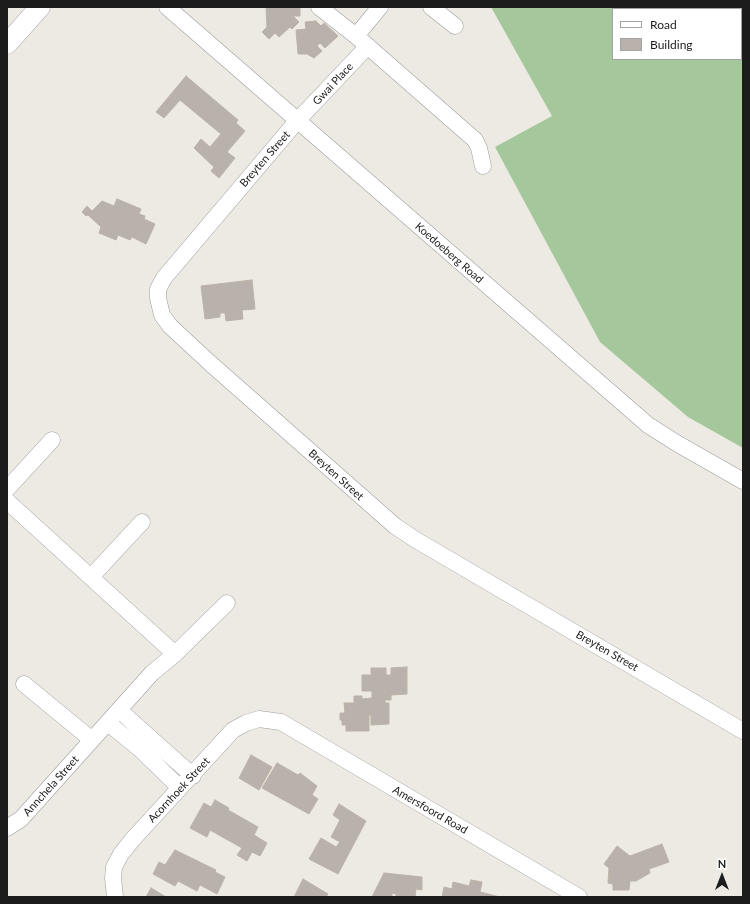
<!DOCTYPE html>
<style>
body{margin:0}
#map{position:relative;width:750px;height:904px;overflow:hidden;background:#eceae2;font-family:Lato,sans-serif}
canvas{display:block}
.frame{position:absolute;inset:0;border:8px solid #1c1c1c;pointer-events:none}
.legend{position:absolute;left:612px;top:8px;width:130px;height:52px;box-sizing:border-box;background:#fff;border:1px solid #a4a4a4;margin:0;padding:5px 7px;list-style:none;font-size:12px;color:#1c1c1c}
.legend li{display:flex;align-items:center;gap:8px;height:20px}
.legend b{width:20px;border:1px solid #a4a4a4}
.north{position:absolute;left:702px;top:856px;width:40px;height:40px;-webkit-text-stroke:3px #fff;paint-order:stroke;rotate:0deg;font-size:11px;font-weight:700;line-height:16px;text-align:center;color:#1c1c1c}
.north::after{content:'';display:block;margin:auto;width:14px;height:18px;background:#1c1c1c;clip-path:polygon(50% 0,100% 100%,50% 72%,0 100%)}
</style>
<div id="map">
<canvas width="750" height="904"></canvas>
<div class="frame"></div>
<ul class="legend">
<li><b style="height:5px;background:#fff"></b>Road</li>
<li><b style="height:11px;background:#b9b2ac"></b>Building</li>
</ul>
<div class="north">N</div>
</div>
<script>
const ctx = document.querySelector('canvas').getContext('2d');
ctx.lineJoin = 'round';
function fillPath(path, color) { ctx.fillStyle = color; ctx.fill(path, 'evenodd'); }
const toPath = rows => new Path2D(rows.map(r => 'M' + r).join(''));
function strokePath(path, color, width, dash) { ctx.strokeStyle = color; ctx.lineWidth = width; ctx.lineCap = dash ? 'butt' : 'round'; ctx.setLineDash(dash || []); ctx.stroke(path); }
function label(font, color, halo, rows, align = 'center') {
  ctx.font = font + ' Lato,sans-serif'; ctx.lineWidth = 3.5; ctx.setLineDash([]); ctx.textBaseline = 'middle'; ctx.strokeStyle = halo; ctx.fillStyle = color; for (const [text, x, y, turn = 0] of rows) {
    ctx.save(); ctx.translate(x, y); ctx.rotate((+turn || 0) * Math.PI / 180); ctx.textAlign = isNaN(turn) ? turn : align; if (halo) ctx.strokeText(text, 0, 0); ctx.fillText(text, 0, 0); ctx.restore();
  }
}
fillPath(toPath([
 [491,7,743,7,743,448,688,417,600,342,495,147,552,116],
 [613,9,741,9,741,59,613,59]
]), '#a4c79b');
const building = toPath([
 [266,7,300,7,300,16,293,16,299,22,292,29,290,27,279,37,275,33,269,39,262,32,267,27,266,7],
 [316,21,321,26,324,23,338,36,325,48,320,43,317,46,322,51,314,58,307,54,298,54,296,30,306,29,305,22,316,21],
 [186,76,238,120,236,123,245,131,227,152,235,158,219,178,211,171,214,167,194,148,201,139,210,147,221,134,180,100,164,118,156,112,186,76],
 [117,199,141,209,139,214,145,216,144,219,155,224,146,244,132,237,130,240,118,235,116,240,99,233,101,227,88,215,86,216,82,212,87,206,92,211,102,201,114,206,117,199],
 [252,280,255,309,242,310,243,319,226,321,225,313,220,313,220,317,205,319,201,286,252,280],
 [407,667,407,694,391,695,391,700,385,700,385,703,389,703,389,724,371,725,371,715,369,715,369,731,346,731,346,725,342,725,342,720,340,720,340,713,345,713,344,703,354,703,354,696,362,696,362,699,372,698,372,691,362,691,362,675,371,675,371,668,386,668,386,675,391,675,391,668,407,667],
 [251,755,272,767,259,790,239,778,251,755],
 [277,763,298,775,300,773,317,786,312,795,318,799,309,814,262,788,277,763],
 [215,800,229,808,228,810,258,827,254,835,267,843,260,856,252,852,247,861,237,855,242,848,210,830,207,837,190,828,204,803,211,807,215,800],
 [339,804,366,821,338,874,309,859,321,838,336,847,340,842,331,837,340,820,333,815,339,804],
 [662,844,669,862,649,869,650,873,636,881,630,881,629,890,613,890,613,884,608,883,609,868,604,864,617,846,630,856,662,844],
 [175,850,216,870,215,872,225,877,217,894,200,885,197,891,178,881,175,886,153,874,159,862,165,865,175,850],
 [384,873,422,877,422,890,416,889,415,897,396,897,396,894,392,893,392,896,372,897,384,873],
 [303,879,328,894,326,897,294,897,303,879],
 [471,880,482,882,479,897,442,897,444,887,452,889,453,882,469,886,471,880],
 [151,888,166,897,146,897,151,888],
 [480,892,500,897,479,897,480,892]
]);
fillPath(building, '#b9b2ac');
strokePath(building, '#bcb2a6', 1);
const minor = toPath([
 [167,7,648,425,678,444,743,481],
 [319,7,356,36,475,140,479,148,483,166],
 [431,7,455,26],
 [356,36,380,7],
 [368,46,297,121,164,278,158,289,158,298,162,315,170,326,211,364,395,526,416,540,743,731],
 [7,489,52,440],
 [7,501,175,654],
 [91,577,142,522],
 [24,684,92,740],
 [119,710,193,776],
 [108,723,141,750,180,788],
 [7,828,21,819,152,673,175,654,227,603],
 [115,897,113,878,114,867,121,854,133,839,233,730,246,723,259,719,281,722,579,897]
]);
const tertiary = toPath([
 [7,44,40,7]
]);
strokePath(minor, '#9d9d9d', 17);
strokePath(tertiary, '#9d9d9d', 21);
strokePath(minor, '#fff', 16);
strokePath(tertiary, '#fff', 20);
label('11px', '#1c1c1c', '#fff', [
 ["Gwai Place",333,84,-47],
 ["Breyten Street",265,159,-49],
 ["Koedoeberg Road",449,253,41],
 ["Breyten Street",336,475,42],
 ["Breyten Street",607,651,30],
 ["Annchela Street",51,786,-48],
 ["Acornhoek Street",179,790,-47],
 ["Amersfoord Road",430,810,30]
]);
</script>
